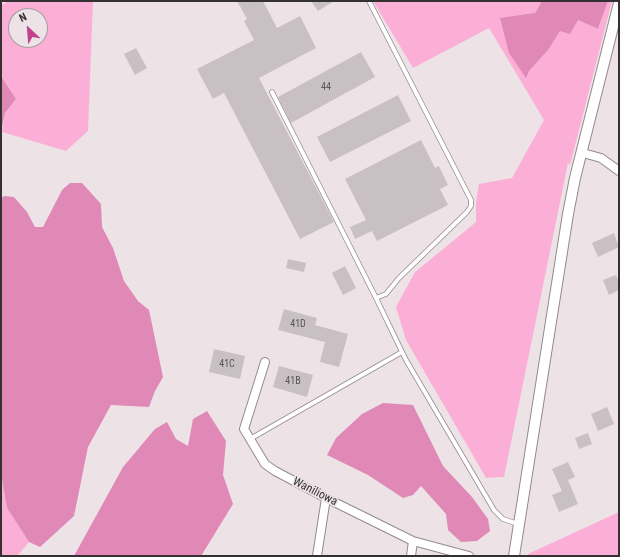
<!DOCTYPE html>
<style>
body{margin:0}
#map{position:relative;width:620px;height:557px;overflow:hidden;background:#ede3e7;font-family:"Roboto Condensed",sans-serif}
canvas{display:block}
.frame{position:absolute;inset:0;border:2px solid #353133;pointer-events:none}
.north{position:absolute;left:8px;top:8px;width:40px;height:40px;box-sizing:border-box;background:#ede3e7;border:1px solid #a39c9f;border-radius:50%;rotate:334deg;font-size:11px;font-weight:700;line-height:16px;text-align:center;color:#353133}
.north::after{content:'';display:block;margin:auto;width:14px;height:18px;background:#c1418d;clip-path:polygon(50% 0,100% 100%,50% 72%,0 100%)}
</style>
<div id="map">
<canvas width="620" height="557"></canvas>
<div class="frame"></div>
<div class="north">N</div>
</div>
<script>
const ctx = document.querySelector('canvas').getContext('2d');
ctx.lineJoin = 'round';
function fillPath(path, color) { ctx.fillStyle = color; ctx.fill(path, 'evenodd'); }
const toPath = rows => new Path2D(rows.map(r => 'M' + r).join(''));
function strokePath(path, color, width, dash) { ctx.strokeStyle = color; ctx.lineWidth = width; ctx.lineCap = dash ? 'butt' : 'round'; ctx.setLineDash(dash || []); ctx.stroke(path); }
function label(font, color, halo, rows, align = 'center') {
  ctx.font = font + ' "Roboto Condensed",sans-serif'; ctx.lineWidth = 3.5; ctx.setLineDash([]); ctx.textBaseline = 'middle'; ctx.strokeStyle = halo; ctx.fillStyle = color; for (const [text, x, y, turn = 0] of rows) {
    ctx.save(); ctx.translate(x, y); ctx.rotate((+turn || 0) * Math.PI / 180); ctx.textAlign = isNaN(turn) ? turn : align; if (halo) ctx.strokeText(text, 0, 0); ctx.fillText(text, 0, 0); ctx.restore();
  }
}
fillPath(toPath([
 [9,1,93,1,88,131,66,151,2,132,5,113,16,99,1,76,1,5],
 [16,16,40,16,40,40,16,40],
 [373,1,542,1,535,13,529,71,549,49,560,31,578,20,598,29,608,1,612,1,570,165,568,163,504,477,486,478,406,340,396,307,415,272,476,222,476,202,479,184,512,178,544,120,489,28,413,68],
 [1,474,7,508,29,542,19,554,15,556,1,556],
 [619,512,619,556,528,556,528,554]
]), '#fbafd6');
fillPath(toPath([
 [542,1,608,1,598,29,578,20,570,34,560,31,549,49,529,71,526,78,509,53,500,18,535,13],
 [1,76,16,99,5,113,1,133],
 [70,183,82,183,101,204,102,227,113,248,124,281,138,301,149,310,163,377,155,391,149,407,111,405,88,447,74,516,40,547,29,542,7,508,1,474,1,199,4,196,14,197,27,212,35,227,43,227,62,190],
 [383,403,413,405,443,466,472,497,488,519,490,531,477,541,461,542,448,530,446,514,421,486,413,495,403,498,368,475,327,455,336,438,362,414],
 [207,411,226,441,223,475,233,504,201,556,74,556,123,467,155,429,167,422,176,439,188,446,193,419]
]), '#e088b6');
fillPath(toPath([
 [237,1,263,1,277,28,300,16,316,48,259,78,334,222,300,239,224,93,213,99,197,69,254,40,244,21,247,19],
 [311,1,334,1,318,11],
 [136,48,147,68,135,75,124,54],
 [361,52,375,77,291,123,278,97],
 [398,95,411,121,330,162,317,137],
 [421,140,435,168,439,166,448,185,440,189,448,205,377,241,372,231,355,239,350,227,366,220,345,179],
 [614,233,619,247,598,257,592,243],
 [288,259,306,263,304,272,286,268],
 [345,266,356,288,343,295,332,273],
 [616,275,619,282,619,290,609,295,603,280],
 [284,309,317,318,315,325,348,334,339,367,320,362,325,342,278,330],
 [214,349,245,356,240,379,209,372],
 [279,366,313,375,307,397,273,387],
 [607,407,614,424,598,431,591,414],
 [588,433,592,444,579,449,575,438],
 [568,462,575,477,568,480,578,504,559,512,552,495,562,491,552,469]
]), '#c9c0c4');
const service = toPath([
 [369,1,471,200,471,206,467,212,399,278,386,294,376,298],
 [272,92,376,298,406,360,494,510,503,519,518,524],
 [250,439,402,352]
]);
const minor = toPath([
 [583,153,601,158,619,171],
 [265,362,244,429,265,464,275,471,326,498,413,541,469,556],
 [317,556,326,498],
 [411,556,413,541]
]);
const tertiary = toPath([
 [514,556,568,214,575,178,619,3]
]);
strokePath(service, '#938a8e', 5.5);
strokePath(minor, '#938a8e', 10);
strokePath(tertiary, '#938a8e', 12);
strokePath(service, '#fff', 4);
strokePath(minor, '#fff', 8);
strokePath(tertiary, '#fff', 10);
label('10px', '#5a5557', null, [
 ["44",326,87],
 ["41D",298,324],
 ["41C",227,364],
 ["41B",293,381]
]);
label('12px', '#353133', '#ede3e7', [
 ["Waniliowa",315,492,27]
]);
</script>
